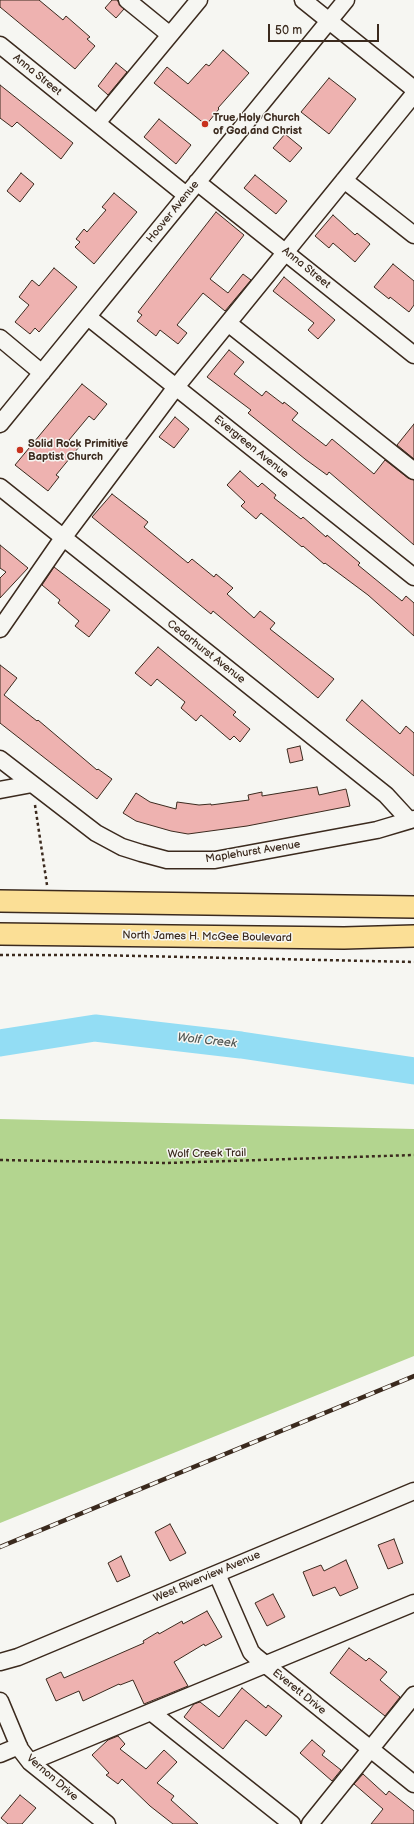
<!DOCTYPE html>
<style>
body{margin:0}
#map{position:relative;width:414px;height:1824px;overflow:hidden;background:#f6f6f2;font-family:"Balsamiq Sans",sans-serif}
canvas{display:block}
.scale{position:absolute;left:268px;top:24px;width:111px;height:18px;box-sizing:border-box;border:2px solid #3b2a1e;border-top:0;padding-left:5px;font-size:12px;line-height:14px;white-space:nowrap;color:#3b2a1e;-webkit-text-stroke:3px #f6f6f2;paint-order:stroke}
</style>
<div id="map">
<canvas width="414" height="1824"></canvas>
<div class="scale">50 m</div>
</div>
<script>
const ctx = document.querySelector('canvas').getContext('2d');
ctx.lineJoin = 'round';
function fillPath(path, color) { ctx.fillStyle = color; ctx.fill(path, 'evenodd'); }
const toPath = rows => new Path2D(rows.map(r => 'M' + r).join(''));
function strokePath(path, color, width, dash) { ctx.strokeStyle = color; ctx.lineWidth = width; ctx.lineCap = dash ? 'butt' : 'round'; ctx.setLineDash(dash || []); ctx.stroke(path); }
function label(font, color, halo, rows, align = 'center') {
  ctx.font = font + ' "Balsamiq Sans",sans-serif'; ctx.lineWidth = 3; ctx.setLineDash([]); ctx.textBaseline = 'middle'; ctx.strokeStyle = halo; ctx.fillStyle = color; for (const [text, x, y, turn = 0] of rows) {
    ctx.save(); ctx.translate(x, y); ctx.rotate((+turn || 0) * Math.PI / 180); ctx.textAlign = isNaN(turn) ? turn : align; if (halo) ctx.strokeText(text, 0, 0); ctx.fillText(text, 0, 0); ctx.restore();
  }
}
fillPath(toPath([
 [0,1119,414,1129,414,1356,0,1523]
]), '#b3d58f');
strokePath(toPath([
 [0,1043,95,1028,241,1045,414,1071]
]), '#93ddf4', 27);
const building = toPath([
 [0,0,39,0,63,20,66,16,90,37,87,39,95,46,75,69,0,7,0,0],
 [112,0,117,0,124,9,116,18,105,8,112,0],
 [223,50,249,73,218,108,219,109,206,125,154,83,167,67,188,84,206,64,209,66,223,50],
 [116,63,127,72,108,95,98,86,116,63],
 [329,78,356,99,329,134,301,112,329,78],
 [0,85,73,143,61,159,17,122,12,127,0,118,0,85],
 [159,119,191,145,176,164,144,137,159,119],
 [285,134,302,148,290,162,273,148,285,134],
 [21,173,34,184,20,202,7,191,21,173],
 [255,175,287,201,276,214,244,188,255,175],
 [114,193,137,212,94,264,75,247,80,242,76,239,84,229,87,232,106,210,102,207,114,193],
 [216,212,244,235,210,279,228,293,243,274,251,280,225,311,203,293,177,325,187,333,178,344,160,330,156,336,137,321,142,315,138,312,216,212],
 [333,215,355,235,357,233,370,244,355,262,333,243,329,248,315,236,333,215],
 [393,264,414,281,414,305,409,312,390,297,389,299,374,287,393,264],
 [54,268,77,287,39,332,35,328,30,334,15,322,29,305,19,297,32,280,39,286,54,268],
 [284,277,335,320,318,339,308,330,314,323,273,291,284,277],
 [229,350,244,362,234,374,262,396,266,391,283,404,284,402,298,413,292,420,326,446,332,439,374,474,385,460,408,478,414,480,414,545,329,472,327,475,305,459,248,413,251,410,207,377,229,350],
 [82,384,107,404,94,420,89,416,69,440,79,447,56,475,59,477,48,491,15,465,82,384],
 [175,417,189,429,174,448,159,437,175,417],
 [414,424,414,459,397,445,414,424],
 [240,471,258,487,262,483,276,495,274,498,301,519,303,517,326,537,327,535,360,563,358,565,402,601,406,596,414,603,414,636,368,595,325,563,324,564,303,546,302,547,261,513,256,519,241,506,245,502,227,485,240,471],
 [112,494,148,522,144,527,188,563,192,559,214,577,216,574,233,588,227,594,254,618,260,611,275,623,270,629,334,679,318,698,213,611,211,614,92,517,112,494],
 [0,545,28,568,0,598,0,578,6,572,0,568,0,545],
 [54,567,110,610,89,637,75,626,79,621,58,603,60,600,42,585,54,567],
 [158,647,236,712,233,715,250,729,240,742,234,736,230,740,201,715,196,721,181,708,185,702,157,679,151,686,135,673,158,647],
 [0,665,17,678,4,695,37,721,38,720,97,770,98,769,112,779,97,799,0,723,0,665],
 [362,700,400,734,406,726,414,733,414,776,346,720,362,700],
 [300,746,303,760,290,763,287,749,300,746],
 [317,787,319,795,346,789,350,806,247,826,188,834,171,831,136,821,123,813,136,793,150,802,176,809,177,802,199,805,211,804,211,805,249,800,248,795,262,792,262,796,317,787],
 [170,1524,186,1553,170,1561,155,1532,170,1524],
 [394,1539,403,1563,388,1569,378,1545,394,1539],
 [121,1556,130,1576,117,1582,108,1563,121,1556],
 [346,1560,358,1588,340,1596,335,1587,313,1596,303,1572,321,1565,324,1571,346,1560],
 [273,1594,285,1617,267,1626,255,1603,273,1594],
 [207,1611,222,1637,205,1646,204,1644,174,1662,188,1686,144,1704,133,1680,120,1685,119,1684,83,1701,79,1691,56,1701,46,1679,61,1672,64,1678,144,1643,143,1641,158,1632,159,1634,182,1621,183,1624,207,1611],
 [349,1648,366,1661,369,1658,387,1672,380,1680,400,1697,385,1716,330,1673,349,1648],
 [242,1688,266,1708,268,1705,282,1716,266,1736,246,1720,223,1749,184,1717,194,1704,200,1702,219,1717,242,1688],
 [118,1736,125,1744,120,1749,146,1769,164,1750,177,1762,157,1783,174,1796,171,1800,198,1824,173,1824,150,1806,122,1779,118,1784,106,1775,109,1773,92,1755,108,1740,118,1736],
 [312,1740,325,1751,322,1755,341,1770,332,1781,300,1753,312,1740],
 [363,1774,386,1795,389,1791,414,1811,414,1824,371,1824,383,1809,354,1784,363,1774],
 [20,1795,36,1808,22,1824,8,1824,1,1818,20,1795]
]);
fillPath(building, '#eeb2b0');
strokePath(building, '#3b2a1e', 1);
const minor = toPath([
 [127,0,170,35],
 [303,0,414,89],
 [0,45,186,195],
 [97,123,199,0],
 [344,180,414,235],
 [197,182,414,355],
 [88,317,414,577],
 [228,323,414,471],
 [0,338,42,373],
 [0,424,346,0],
 [0,487,386,795,409,820],
 [0,629,63,538,176,387,414,94],
 [0,759,96,833,122,847,141,853,167,860,215,860,377,830,414,819],
 [0,790,32,784],
 [217,1574,251,1652,255,1656,414,1784],
 [0,1662,18,1657,414,1491],
 [0,1701,20,1749,30,1762,107,1824],
 [151,1712,292,1824],
 [0,1754,19,1746],
 [30,1762,414,1603],
 [310,1824,414,1695]
]);
const major = toPath([
 [0,901,414,907],
 [0,934,344,938,414,936]
]);
strokePath(minor, '#3b2a1e', 19);
strokePath(major, '#3b2a1e', 24);
strokePath(toPath([
 [35,805,47,885],
 [0,955,93,955,414,962],
 [0,1160,166,1163,414,1155]
]), '#3b2a1e', 2.5, [3, 3]);
strokePath(minor, '#f6f6f2', 16);
strokePath(major, '#fbdf96', 21);
const rail = toPath([
 [0,1547,414,1376]
]);
strokePath(rail, '#3b2a1e', 4.5);
strokePath(rail, '#f6f6f2', 3, [9]);
for (const [x, y, r, color] of [
 [205,124,4,"#c8321e"],
 [20,450,4,"#c8321e"]
]) { const dot = new Path2D(); dot.arc(x, y, r, 0, 2 * Math.PI); ctx.fillStyle = color; ctx.fill(dot); strokePath(dot, '#f6f6f2', 1.5); }
label('11px', '#3b2a1e', '#f6f6f2', [
 ["Anna Street",37,75,39],
 ["Hoover Avenue",173,212,-51],
 ["Anna Street",306,268,39],
 ["Evergreen Avenue",251,447,39],
 ["Cedarhurst Avenue",206,652,38],
 ["Maplehurst Avenue",253,852,-9],
 ["North James H. McGee Boulevard",207,937,1],
 ["Wolf Creek Trail",207,1154,-1],
 ["West Riverview Avenue",207,1577,-23],
 ["Everett Drive",299,1692,39],
 ["Vernon Drive",52,1778,41]
]);
label('bold 11px', '#3b2a1e', '#f6f6f2', [
 ["True Holy Church",213,118],
 ["of God and Christ",213,131],
 ["Solid Rock Primitive",28,444],
 ["Baptist Church",28,457]
], 'left');
label('italic 12px', '#515754', '#f6f6f2', [
 ["Wolf Creek",207,1041,6]
]);
</script>
